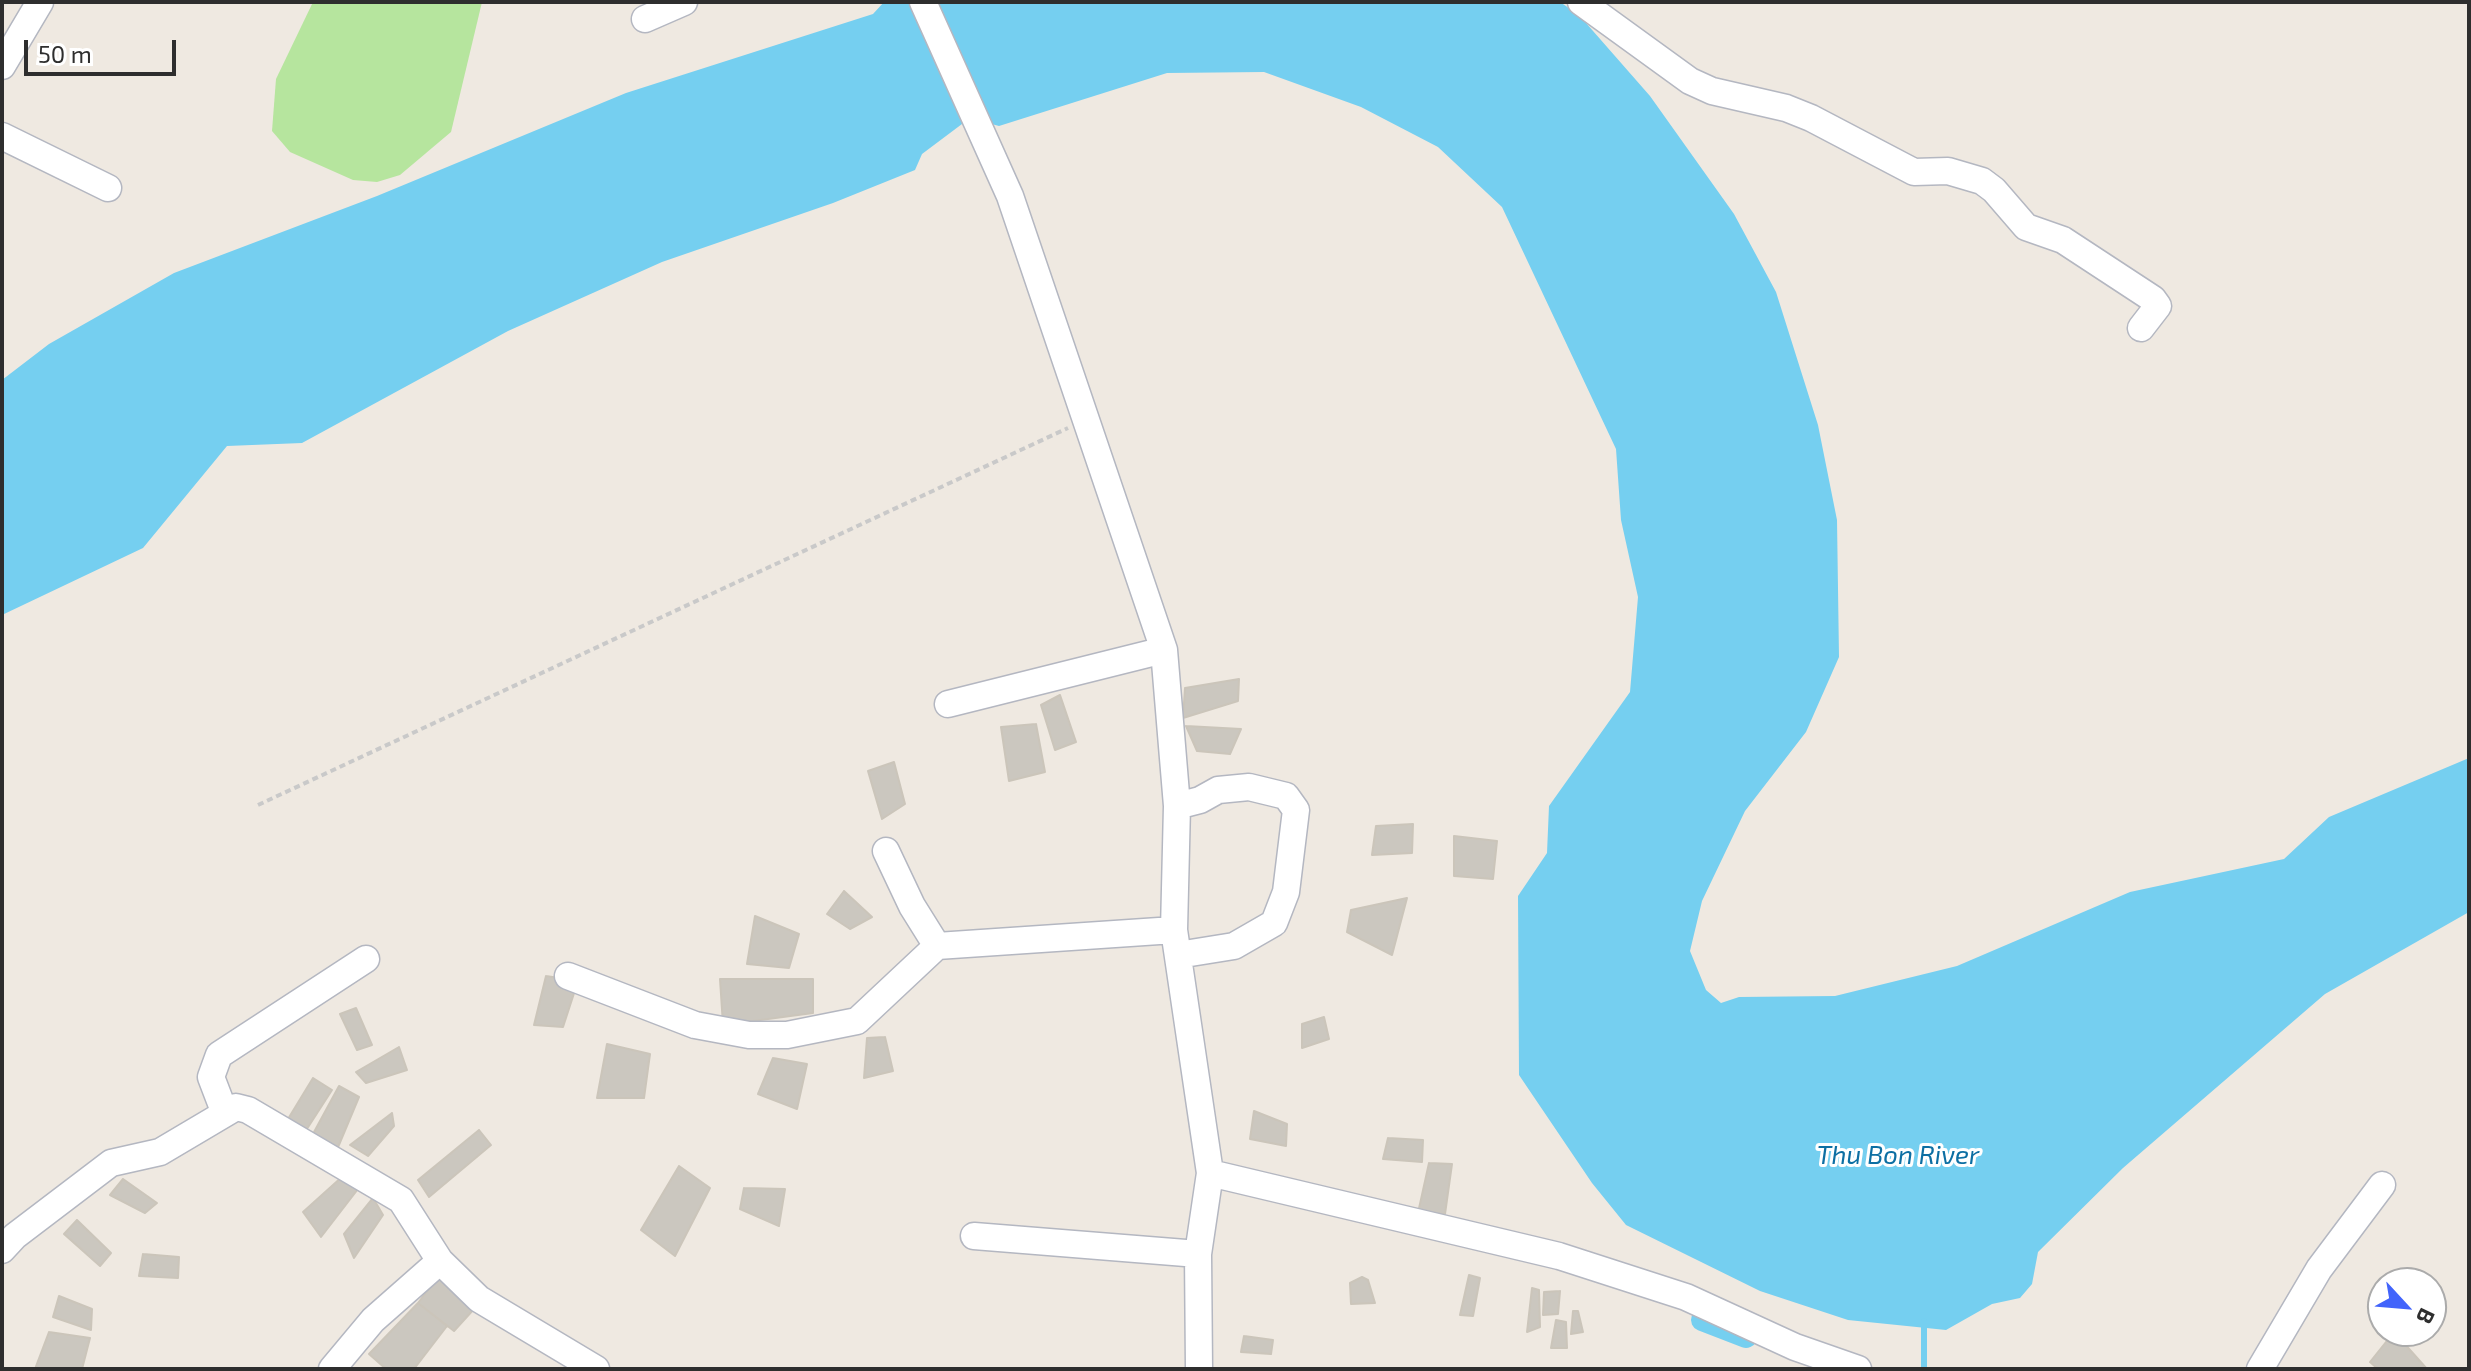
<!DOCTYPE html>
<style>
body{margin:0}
#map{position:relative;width:2471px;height:1371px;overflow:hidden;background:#efe9e1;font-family:"Exo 2",sans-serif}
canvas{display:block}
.frame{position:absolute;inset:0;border:4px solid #2e2e2e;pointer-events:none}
.north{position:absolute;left:2367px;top:1267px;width:80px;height:80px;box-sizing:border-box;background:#fff;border:2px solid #ababab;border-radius:50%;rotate:116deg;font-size:22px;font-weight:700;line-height:32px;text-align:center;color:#2e2e2e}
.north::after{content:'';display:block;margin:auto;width:28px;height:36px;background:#4264fb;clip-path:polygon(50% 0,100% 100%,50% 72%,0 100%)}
.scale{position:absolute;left:24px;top:40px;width:152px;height:36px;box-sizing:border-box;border:4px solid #2e2e2e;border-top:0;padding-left:10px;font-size:24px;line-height:28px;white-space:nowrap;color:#2e2e2e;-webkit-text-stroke:6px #fff;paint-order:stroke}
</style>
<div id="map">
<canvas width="2471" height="1371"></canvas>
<div class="frame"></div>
<div class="north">B</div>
<div class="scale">50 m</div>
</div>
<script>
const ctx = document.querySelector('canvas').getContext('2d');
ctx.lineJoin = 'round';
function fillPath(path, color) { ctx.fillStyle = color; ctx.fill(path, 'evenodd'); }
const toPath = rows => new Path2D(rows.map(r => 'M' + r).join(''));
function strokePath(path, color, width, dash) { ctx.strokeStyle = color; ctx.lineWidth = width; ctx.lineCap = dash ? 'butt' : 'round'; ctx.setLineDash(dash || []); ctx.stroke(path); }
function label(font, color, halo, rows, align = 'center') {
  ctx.font = font + ' "Exo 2",sans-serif'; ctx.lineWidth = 6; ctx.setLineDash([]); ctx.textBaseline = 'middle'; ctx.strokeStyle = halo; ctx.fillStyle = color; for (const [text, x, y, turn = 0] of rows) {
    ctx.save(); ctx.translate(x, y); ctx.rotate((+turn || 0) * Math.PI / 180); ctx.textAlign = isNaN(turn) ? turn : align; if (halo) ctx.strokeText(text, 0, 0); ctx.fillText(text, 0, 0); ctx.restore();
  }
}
fillPath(toPath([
 [313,2,482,2,451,132,400,175,377,182,353,180,290,152,272,131,276,79]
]), '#b6e59e');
fillPath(toPath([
 [884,2,1560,2,1579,15,1650,96,1734,214,1776,292,1818,425,1837,520,1839,657,1806,732,1745,811,1702,901,1690,951,1706,990,1721,1003,1739,997,1835,996,1957,966,2130,892,2284,859,2329,817,2469,758,2469,912,2325,994,2123,1168,2038,1252,2032,1284,2020,1298,1992,1304,1946,1330,1848,1320,1760,1291,1626,1225,1592,1183,1519,1075,1518,896,1547,853,1549,806,1630,692,1638,597,1621,520,1616,449,1502,207,1438,147,1361,107,1264,72,1167,73,999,126,970,118,922,154,915,170,833,203,662,262,508,331,302,443,227,446,143,548,2,615,2,380,49,344,174,273,377,196,626,93,873,14]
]), '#75cff0');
strokePath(toPath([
 [1924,1321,1924,1369]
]), '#75cff0', 6);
strokePath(toPath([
 [1702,1320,1746,1337]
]), '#75cff0', 22);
const building = toPath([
 [1239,679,1238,701,1183,718,1185,688,1239,679],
 [1060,695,1076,742,1055,750,1041,705,1060,695],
 [1036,724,1045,772,1009,781,1001,727,1036,724],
 [1186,726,1241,729,1230,754,1197,751,1186,726],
 [894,762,905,804,882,819,868,771,894,762],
 [1413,824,1412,853,1372,855,1376,826,1413,824],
 [1454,836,1497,841,1493,879,1454,876,1454,836],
 [844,891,872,917,850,929,827,914,844,891],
 [1407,898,1392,955,1347,932,1351,910,1407,898],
 [755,916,799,934,789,968,747,964,755,916],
 [546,976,578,981,563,1027,534,1025,546,976],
 [720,979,813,979,813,1013,723,1025,720,979],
 [356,1008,372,1045,357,1050,340,1014,356,1008],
 [1324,1017,1329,1039,1302,1048,1302,1024,1324,1017],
 [885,1037,893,1071,864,1078,867,1038,885,1037],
 [607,1044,650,1054,644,1098,597,1098,607,1044],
 [399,1047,407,1070,366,1083,356,1072,399,1047],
 [773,1058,807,1064,797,1109,758,1094,773,1058],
 [313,1078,332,1090,303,1135,288,1119,313,1078],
 [339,1086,359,1097,336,1152,307,1145,339,1086],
 [1254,1111,1287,1124,1286,1146,1250,1139,1254,1111],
 [392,1113,394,1126,368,1156,350,1145,392,1113],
 [479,1130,491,1145,429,1197,418,1180,479,1130],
 [1388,1138,1423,1140,1422,1162,1383,1159,1388,1138],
 [1429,1163,1452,1164,1445,1214,1418,1213,1429,1163],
 [679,1166,710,1188,675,1256,641,1230,679,1166],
 [343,1176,358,1189,321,1237,303,1212,343,1176],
 [123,1179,157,1203,145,1213,110,1195,123,1179],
 [744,1188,785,1189,779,1226,740,1209,744,1188],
 [373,1198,383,1215,354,1258,344,1234,373,1198],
 [77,1220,111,1253,100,1266,64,1234,77,1220],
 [143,1254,179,1257,178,1278,139,1276,143,1254],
 [440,1274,474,1309,454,1331,418,1303,440,1274],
 [1469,1275,1480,1278,1473,1316,1460,1315,1469,1275],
 [1362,1277,1368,1280,1375,1303,1351,1304,1350,1283,1362,1277],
 [1532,1288,1539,1290,1540,1327,1527,1332,1532,1288],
 [1560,1291,1558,1314,1543,1315,1544,1292,1560,1291],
 [59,1296,92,1309,91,1330,53,1317,59,1296],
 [418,1303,447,1326,414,1369,386,1369,369,1354,418,1303],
 [1573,1311,1578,1311,1583,1332,1571,1334,1573,1311],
 [1556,1320,1566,1322,1567,1348,1551,1348,1556,1320],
 [49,1332,90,1338,82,1369,35,1369,49,1332],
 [2394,1332,2427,1369,2378,1369,2370,1362,2394,1332],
 [1244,1336,1273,1340,1271,1354,1241,1352,1244,1336]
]);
fillPath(building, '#cbc7bf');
strokePath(building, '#cbc5ba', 2);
const minor = toPath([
 [923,2,1010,196,1164,650,1177,806,1174,930,1210,1173,1198,1254,1199,1369],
 [1581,2,1690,81,1712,91,1786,108,1811,118,1914,172,1948,171,1982,181,1994,190,2026,227,2063,240,2153,299,2158,306,2141,328],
 [645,19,684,2],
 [2,66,40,2],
 [2,136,108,188],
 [948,704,1164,650],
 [1177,806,1200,800,1218,790,1249,787,1286,796,1296,810,1286,892,1274,923,1234,946,1178,955],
 [886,851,912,906,937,946],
 [568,976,695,1025,749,1035,787,1035,857,1021,937,946,1174,930],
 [224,1111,211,1077,219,1055,366,959],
 [1210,1173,1559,1256,1686,1297,1795,1347,1858,1369],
 [974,1236,1198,1254],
 [2,1250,15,1236,111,1163,160,1152,236,1107,248,1110,401,1200,440,1261,479,1299,596,1369],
 [332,1369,373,1320,440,1261],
 [2260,1369,2319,1269,2382,1185]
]);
strokePath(minor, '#b4b7c1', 29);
strokePath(toPath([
 [258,805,1068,428]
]), '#c9c9c9', 4, [6, 4]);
strokePath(minor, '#fff', 26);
label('italic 26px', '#0d6fa3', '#fff', [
 ["Thu Bon River",1898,1155]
]);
</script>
